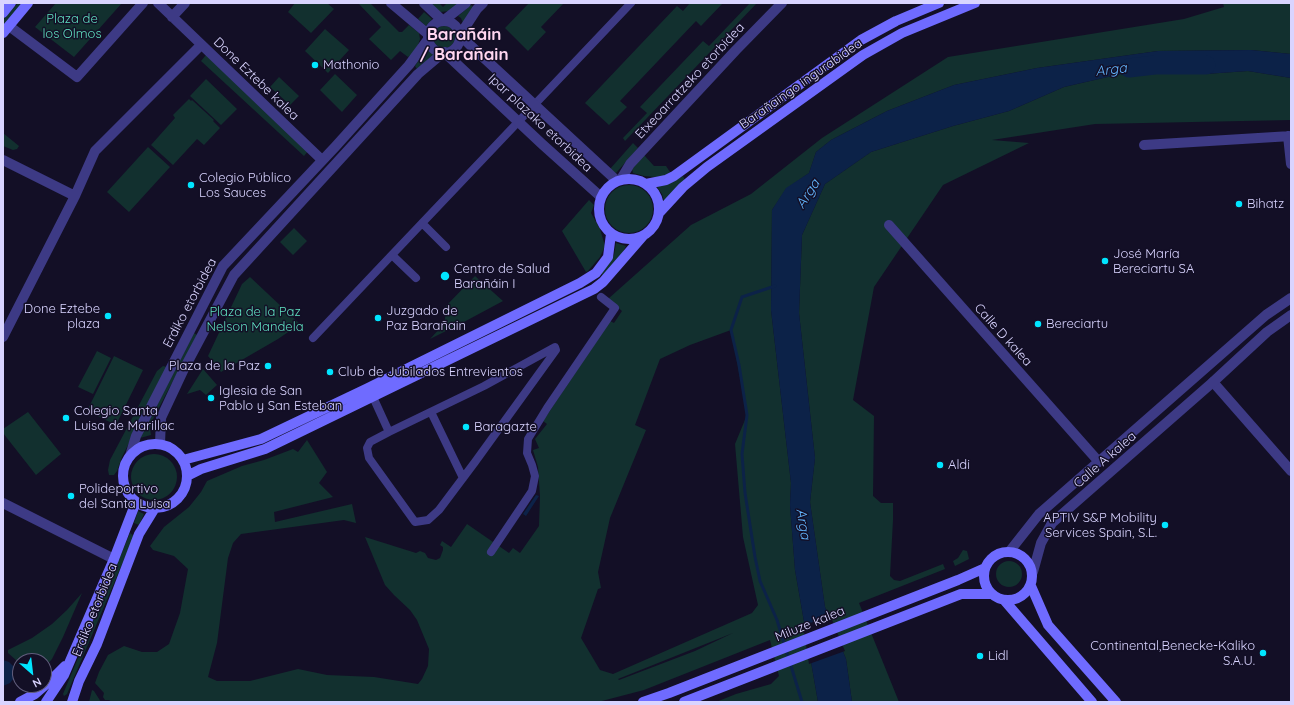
<!DOCTYPE html>
<meta charset="utf-8">
<style>
body{margin:0}
#map{position:relative;width:1294px;height:705px;overflow:hidden;background:#130f26;font-family:Quicksand,sans-serif}
canvas{display:block}
.frame{position:absolute;inset:0;border:4px solid #d9d4ff;pointer-events:none}
.north{position:absolute;left:12px;top:653px;width:40px;height:40px;box-sizing:border-box;background:#130f26;border:1px solid #625e7d;border-radius:50%;rotate:152deg;font-size:11px;font-weight:700;line-height:16px;text-align:center;color:#d9d4ff}
.north::after{content:'';display:block;margin:auto;width:14px;height:18px;background:#00e5ff;clip-path:polygon(50% 0,100% 100%,50% 72%,0 100%)}
</style>
<div id="map">
<canvas width="1294" height="705"></canvas>
<div class="frame"></div>
<div class="north">N</div>
</div>
<script>
const g = document.querySelector('canvas').getContext('2d');
g.lineJoin = 'round';
function fillPath(path, color) {
  g.fillStyle = color;
  g.fill(path, 'evenodd');
}
function poly(rows) {
  const path = new Path2D();
  for (const r of rows) {
    if (r.length === 3) {
      path.moveTo(r[0] + r[2], r[1]);
      path.arc(r[0], r[1], r[2], 0, 2 * Math.PI);
      continue;
    }
    path.moveTo(r[0], r[1]);
    for (let i = 2; i < r.length; i += 2) path.lineTo(r[i], r[i + 1]);
  }
  return path;
}
function stroke(path, color, width, dash) {
  g.strokeStyle = color;
  g.lineWidth = width;
  g.lineCap = dash ? 'butt' : 'round';
  g.setLineDash(dash || []);
  g.stroke(path);
}
function drawText(font, color, halo, rows, align = 'center') {
  g.font = font + ' Quicksand,sans-serif';
  g.lineWidth = 3;
  g.setLineDash([]);
  g.textBaseline = 'middle';
  g.strokeStyle = halo;
  g.fillStyle = color;
  for (const [text, x, y, turn = 0] of rows) {
    g.save();
    g.translate(x, y);
    g.rotate((+turn || 0) * Math.PI / 180);
    g.textAlign = isNaN(turn) ? turn : align;
    if (halo) g.strokeText(text, 0, 0);
    g.fillText(text, 0, 0);
    g.restore();
  }
}
const green = poly([
 [18,3,23,3,3,26,3,20],
 [56,3,122,3,74,57,35,27],
 [295,3,327,3,334,9,311,33,288,12],
 [358,3,370,3,399,32,402,32,409,25,419,33,420,39,418,45,412,54,408,57,400,51,391,60,369,39,381,27],
 [429,3,439,3,443,7,447,3,460,3,450,11,440,12],
 [529,3,564,3,541,27,546,32,528,51,505,28],
 [690,3,723,3,701,26,696,21,620,101,627,107,609,125,585,103,677,6,683,11],
 [750,3,757,3,625,141,623,138,647,113,640,107,703,41,709,46],
 [1223,3,1291,4,1291,54,1251,50,1158,51,1037,68,954,85,887,111,831,140,816,152,809,173,786,189,772,210,771,310,791,483,790,505,795,570,818,702,716,702,736,694,771,684,779,676,770,640,644,690,598,702,112,702,109,700,105,700,103,697,104,693,95,683,99,672,108,655,124,646,142,652,157,652,169,644,180,613,188,569,174,556,153,550,150,546,164,527,189,507,201,492,207,481,242,466,264,460,293,449,298,452,307,440,327,472,319,483,333,497,274,512,275,522,352,504,356,523,344,520,241,534,233,543,228,558,217,643,208,677,217,681,250,681,298,669,327,675,374,677,418,684,422,679,428,666,429,649,417,620,410,610,394,595,385,585,365,537,416,553,420,551,425,553,428,558,436,560,440,558,443,550,443,547,440,545,442,541,451,547,467,524,509,553,513,548,520,553,539,526,540,496,538,467,533,450,539,448,535,439,547,424,543,421,610,321,614,323,622,311,608,299,691,225,751,194,822,138,948,57,1184,19,1224,7],
 [731,330,747,415,735,444,743,537,758,605,752,613,613,674,600,670,581,638,598,589,601,588,598,572,610,518,646,430,635,425,660,359,690,345],
 [733,633,695,651,619,680,618,679],
 [471,5,474,8,463,23,461,18,458,16],
 [424,12,432,19,426,26,418,19],
 [444,37,11],
 [325,29,349,50,328,73,305,51],
 [426,48,434,55,417,69,415,66],
 [206,55,309,150,304,156,201,61],
 [1167,61,1205,74,1248,71,1291,78,1291,120,1095,124,992,140,1029,143,943,185,874,287,853,400,874,416,873,496,881,503,893,503,893,520,890,576,894,580,900,581,943,564,945,569,859,603,899,702,852,702,846,659,825,607,810,502,815,458,799,313,802,235,825,184,871,152,953,126,1009,111,1064,87,1125,73],
 [335,74,357,95,342,112,320,90],
 [279,77,299,96,290,105,270,87],
 [206,79,237,109,221,125,190,96],
 [189,99,191,101,192,100,214,120,213,121,220,128,204,145,197,139,173,165,151,145,175,118,173,115],
 [3,133,19,146,17,149,13,150,3,146],
 [633,143,638,148,616,173,610,169],
 [148,147,170,167,129,212,107,192],
 [644,155,654,166,666,166,670,172,664,176,655,177,644,176,633,173,632,169],
 [683,176,685,180,664,201,662,194,657,187,670,183],
 [629,209,24],
 [589,200,594,205,591,213,600,229,605,246,600,257,588,271,586,272,562,231],
 [294,228,307,241,293,255,280,242],
 [616,243,626,246,623,252,603,276,601,273,614,255],
 [475,276,503,301,462,323,430,339,443,325,445,319,446,306],
 [250,277,300,324,278,339,221,372,208,356,242,284],
 [194,333,197,335,152,421,150,429,151,435,140,438],
 [97,351,111,358,93,394,78,387],
 [114,356,143,370,116,425,87,411],
 [163,366,167,367,122,457,117,471,114,475,109,475,108,470,110,460,157,371],
 [203,369,217,385,206,395,200,390,187,394],
 [28,412,61,454,36,475,3,433,3,429],
 [154,477,23],
 [138,511,144,514,139,525,134,523],
 [130,533,134,536,67,694,64,696,63,694],
 [963,550,967,551,969,559,955,566,953,561,958,558],
 [1009,574,13],
 [82,593,63,637,52,659,44,668,44,661,20,661,20,668,17,661,8,653,8,650,32,638,52,624,67,610],
 [92,690,94,691,101,702,89,702]
]);
const water = poly([
 [1251,50,1291,54,1291,78,1248,71,1205,74,1167,61,1125,73,1064,87,1009,111,953,126,871,152,825,184,802,235,799,313,815,458,810,502,825,607,846,659,852,702,818,702,795,570,790,505,791,483,771,310,772,210,786,188,809,173,816,152,831,140,887,111,954,85,1037,68,1158,51],
 [536,495,539,496,526,516,523,514],
 [3,660,9,662,13,666,15,672,14,678,10,683,3,686]
]);
const pier = poly([
 [830,615,845,651,809,664,803,626]
]);
const stream = poly([
 [775,286,742,297,731,330,739,365,747,415,742,454,745,493,755,557,760,581,777,620,802,702]
]);
const river = poly([
 [1129,68,1155,65,1206,65]
]);
const pedestrian = poly([
 [422,223,446,247],
 [392,255,416,278],
 [313,338,631,3],
 [373,397,389,432,370,442,367,448,369,458,415,522,428,520,439,510,475,462,556,350,555,347,484,386,389,432],
 [431,412,463,478],
 [491,552,532,491,535,476,532,465,527,453,528,439,547,408,615,308,601,297]
]);
const minor = poly([
 [158,3,322,160],
 [172,17,185,3],
 [443,21,466,3],
 [9,26,77,77,143,3],
 [460,35,477,9,483,3],
 [1288,136,1291,164],
 [1144,145,1291,136],
 [3,160,75,196],
 [621,179,630,164,736,50,782,3],
 [889,225,1099,462],
 [3,337,75,196,95,151,201,45],
 [1213,382,1291,471],
 [160,444,161,418,184,369,234,275,418,74,444,52],
 [130,456,136,436,223,266,335,147,409,65,429,38],
 [3,503,114,559]
]);
const tertiary = poly([
 [391,3,429,35],
 [424,3,443,21],
 [444,37,16],
 [460,35,471,46,617,181],
 [444,52,542,144,601,197],
 [1009,552,1039,514,1266,315,1291,298],
 [1033,572,1041,543,1052,523,1213,382,1267,332,1291,315]
]);
const secondary = poly([
 [3,13,11,3],
 [3,33,28,3],
 [629,209,30],
 [646,184,666,180,674,176,861,40,896,21,939,3],
 [659,213,683,187,707,167,863,55,902,33,975,3],
 [155,476,32],
 [183,460,261,439,368,388,580,283,596,273,608,257,611,234],
 [187,476,201,469,265,449,594,289,603,282,643,236],
 [1008,576,24],
 [1031,586,1048,625,1116,702],
 [1004,600,1092,702],
 [20,702,35,694,50,681,65,666],
 [46,702,64,675,114,559,136,502],
 [72,702,79,681,97,644,139,534,155,508],
 [643,702,669,693,958,580,985,568],
 [684,702,961,594,991,594]
]);
const markers = [
 [315,65,4,"#00e5ff"],
 [191,185,4,"#00e5ff"],
 [1239,204,4,"#00e5ff"],
 [1105,261,4,"#00e5ff"],
 [445,276,5,"#00e5ff"],
 [108,316,4,"#00e5ff"],
 [378,318,4,"#00e5ff"],
 [1038,324,4,"#00e5ff"],
 [268,366,4,"#00e5ff"],
 [330,372,4,"#00e5ff"],
 [211,398,4,"#00e5ff"],
 [66,418,4,"#00e5ff"],
 [466,427,4,"#00e5ff"],
 [940,465,4,"#00e5ff"],
 [71,496,4,"#00e5ff"],
 [1165,525,4,"#00e5ff"],
 [1263,653,4,"#00e5ff"],
 [980,656,4,"#00e5ff"]
];
const parkNames = [
 ["Plaza de",72,19],
 ["los Olmos",72,34],
 ["Plaza de la Paz",255,312],
 ["Nelson Mandela",255,327]
];
const poiNames = [
 ["Mathonio",323,65],
 ["Colegio Público",199,178],
 ["Los Sauces",199,193],
 ["Bihatz",1247,204],
 ["José María",1113,254],
 ["Bereciartu SA",1113,269],
 ["Centro de Salud",454,269],
 ["Barañáin I",454,284],
 ["Done Eztebe",100,309,"right"],
 ["plaza",100,324,"right"],
 ["Juzgado de",386,311],
 ["Paz Barañain",386,326],
 ["Bereciartu",1046,324],
 ["Plaza de la Paz",260,366,"right"],
 ["Club de Jubilados Entrevientos",338,372],
 ["Iglesia de San",219,391],
 ["Pablo y San Esteban",219,406],
 ["Colegio Santa",74,411],
 ["Luisa de Marillac",74,426],
 ["Baragazte",474,427],
 ["Aldi",948,465],
 ["Polideportivo",79,489],
 ["del Santa Luisa",79,504],
 ["APTIV S&P Mobility",1157,518,"right"],
 ["Services Spain, S.L.",1157,533,"right"],
 ["Continental,Benecke-Kaliko",1255,646,"right"],
 ["S.A.U.",1255,661,"right"],
 ["Lidl",988,656]
];
const streetNames = [
 ["Done Eztebe kalea",256,79,44],
 ["Etxeoarratzeko etorbidea",690,81,-47],
 ["Barañaingo ingurabidea",801,84,-35],
 ["Ipar plazako etorbidea",540,123,43],
 ["Erdiko etorbidea",190,303,-62],
 ["Calle D kalea",1003,335,48],
 ["Calle A kalea",1105,460,-41],
 ["Erdiko etorbidea",95,610,-68],
 ["Miluze kalea",810,624,-22]
];
const waterNames = [
 ["Arga",1111,70,-7],
 ["Arga",808,194,-57],
 ["Arga",803,524,80]
];
const districtNames = [
 ["Barañáin",464,35],
 ["/ Barañain",464,55]
];
fillPath(green, '#12302f');
fillPath(water, '#0c2248');
fillPath(pier, '#130f26');
stroke(stream, '#0c2248', 3);
stroke(river, '#0c2248', 19);
stroke(pedestrian, '#3d3a85', 8);
stroke(minor, '#3d3a85', 10);
stroke(tertiary, '#3d3a85', 10);
stroke(secondary, '#6f6bff', 10);
for (const [x, y, r, color] of markers) {
  const dot = new Path2D();
  dot.arc(x, y, r, 0, 2 * Math.PI);
  g.fillStyle = color;
  g.fill(dot);
  stroke(dot, '#130f26', 1.5);
}
drawText('13px', '#5fe0c0', '#130f26', parkNames);
drawText('13px', '#d9d4ff', '#130f26', poiNames, 'left');
drawText('13px', '#d9d4ff', '#130f26', streetNames);
drawText('italic 14px', '#62b6ff', '#130f26', waterNames);
drawText('bold 17px', '#ffd6f0', '#130f26', districtNames);
</script>
